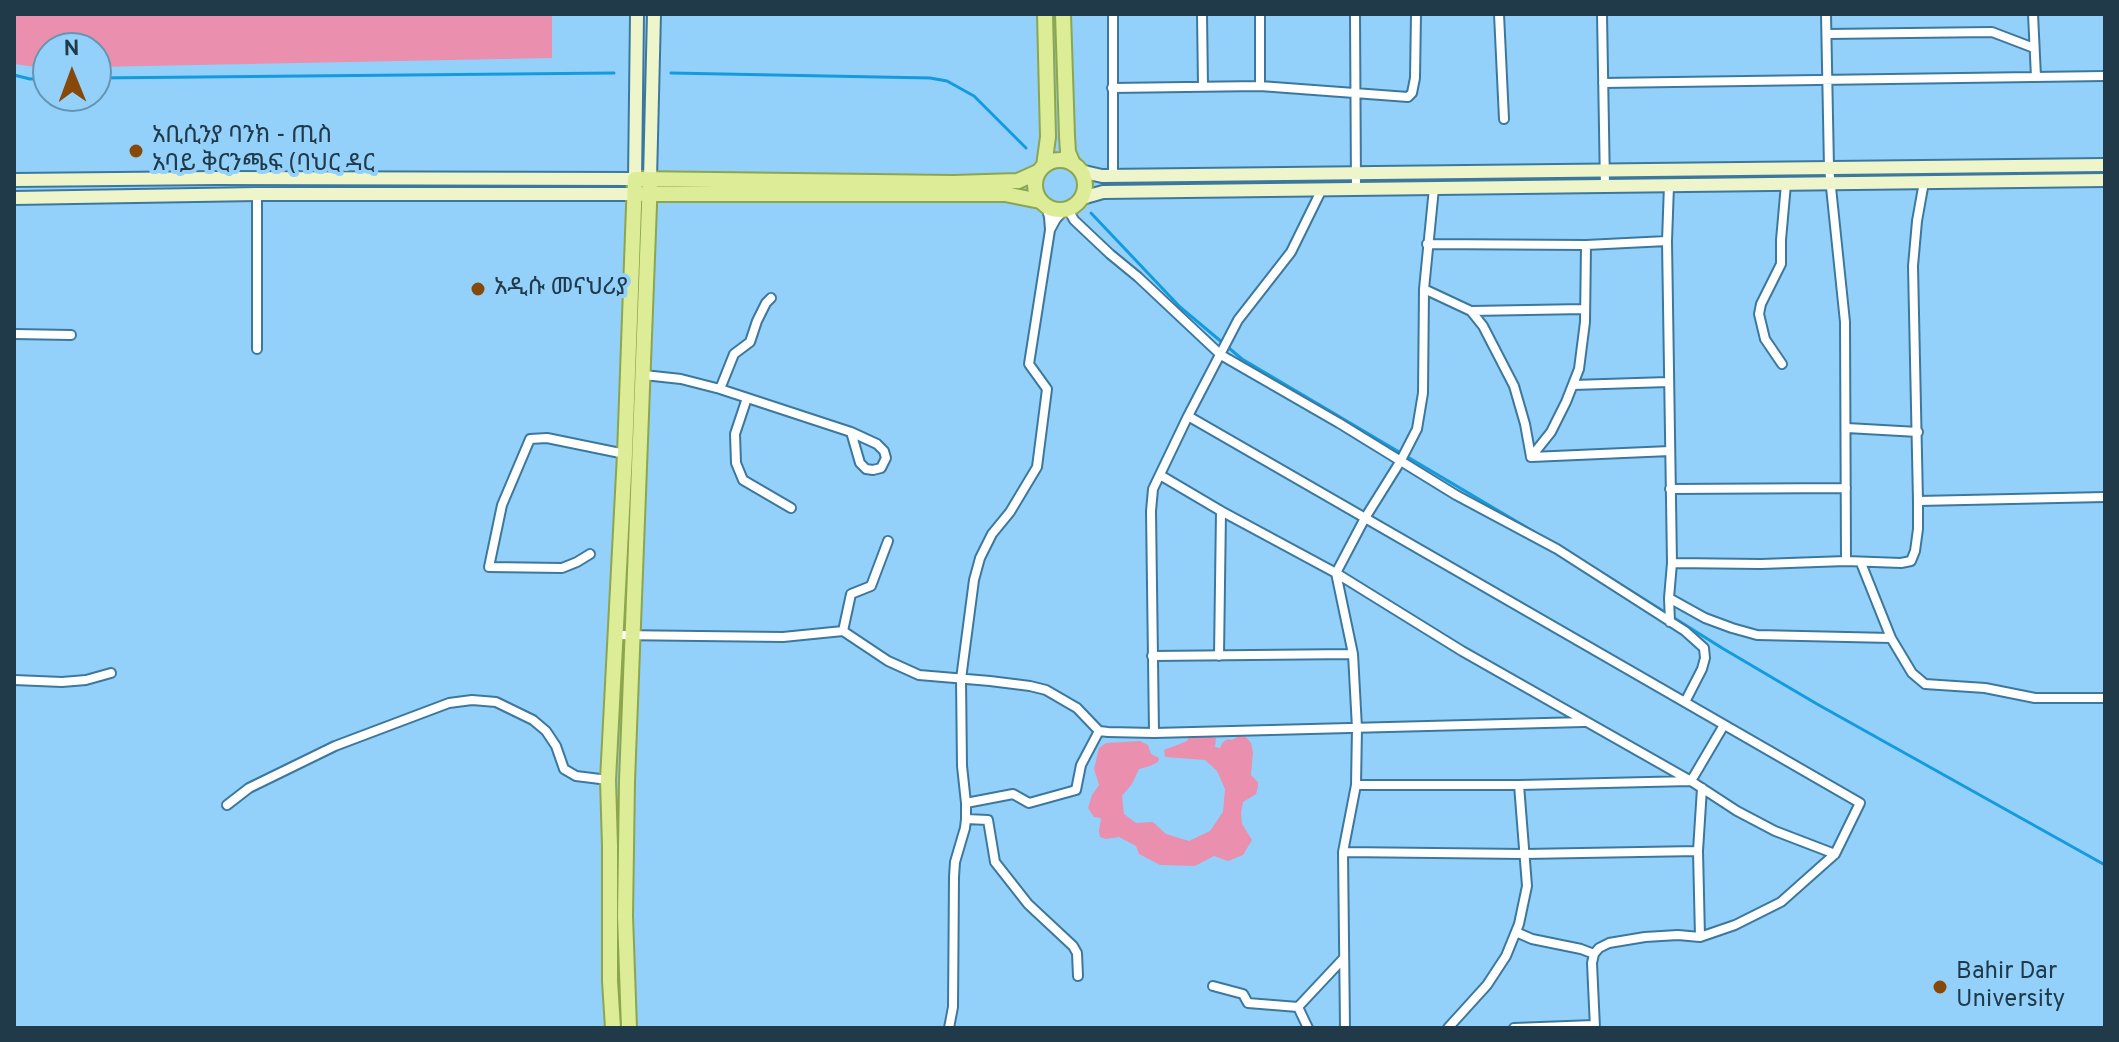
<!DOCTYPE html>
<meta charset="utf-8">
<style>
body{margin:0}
#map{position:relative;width:2119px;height:1042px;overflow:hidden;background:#93d1fa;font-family:Overpass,sans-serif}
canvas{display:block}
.frame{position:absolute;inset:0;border:16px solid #203a4a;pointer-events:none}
.north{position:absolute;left:32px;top:32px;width:80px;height:80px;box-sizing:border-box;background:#93d1fa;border:2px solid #6595b4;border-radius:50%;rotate:359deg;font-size:22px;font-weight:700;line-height:32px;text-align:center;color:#203a4a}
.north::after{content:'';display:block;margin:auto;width:28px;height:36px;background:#87490a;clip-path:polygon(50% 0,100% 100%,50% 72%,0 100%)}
</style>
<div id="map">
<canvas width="2119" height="1042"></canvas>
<div class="frame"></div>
<div class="north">N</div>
</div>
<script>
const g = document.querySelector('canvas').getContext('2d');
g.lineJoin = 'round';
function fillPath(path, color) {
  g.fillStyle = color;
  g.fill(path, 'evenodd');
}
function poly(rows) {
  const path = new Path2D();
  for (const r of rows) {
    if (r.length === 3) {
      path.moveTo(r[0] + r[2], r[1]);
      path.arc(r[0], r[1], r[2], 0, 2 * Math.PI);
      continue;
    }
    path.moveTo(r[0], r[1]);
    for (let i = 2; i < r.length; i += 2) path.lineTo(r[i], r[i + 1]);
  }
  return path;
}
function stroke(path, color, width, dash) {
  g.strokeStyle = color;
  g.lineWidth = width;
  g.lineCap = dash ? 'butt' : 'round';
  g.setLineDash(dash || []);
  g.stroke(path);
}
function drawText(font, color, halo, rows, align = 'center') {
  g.font = font + ' Overpass,"Noto Sans Ethiopic",sans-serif';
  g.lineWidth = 8;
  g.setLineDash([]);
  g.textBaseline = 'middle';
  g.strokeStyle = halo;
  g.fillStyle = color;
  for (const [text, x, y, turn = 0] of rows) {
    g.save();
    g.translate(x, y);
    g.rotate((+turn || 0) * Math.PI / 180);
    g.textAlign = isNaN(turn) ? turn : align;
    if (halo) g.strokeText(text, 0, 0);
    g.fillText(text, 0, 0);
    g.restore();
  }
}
const green = poly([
 [14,14,552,14,552,58,96,67,96,48,48,48,48,68,44,68,14,64],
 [1193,736,1207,736,1216,738,1215,747,1220,748,1223,742,1228,739,1232,740,1239,736,1246,737,1251,743,1253,752,1251,775,1258,782,1258,787,1256,794,1243,802,1241,813,1242,824,1252,840,1243,855,1228,861,1214,856,1195,866,1160,865,1139,854,1136,846,1119,837,1106,839,1100,837,1099,831,1101,818,1094,817,1088,808,1092,795,1099,785,1094,769,1099,748,1106,743,1140,741,1148,745,1151,754,1159,758,1158,762,1150,766,1139,769,1132,784,1122,796,1124,814,1136,823,1153,822,1166,834,1189,841,1210,831,1223,812,1225,789,1217,771,1205,760,1165,757,1164,750,1187,741,1189,737]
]);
const stream = poly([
 [671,73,930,78,947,81,974,96,1026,148],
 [14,75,30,79,48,78],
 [96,78,614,73],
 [1091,213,1180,307,1242,359,1536,533],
 [1604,574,1722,648,1817,704,2105,865]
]);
const street = poly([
 [1113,14,1113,176],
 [1202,14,1203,86],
 [1260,14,1260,86],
 [1355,14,1356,189],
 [1499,14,1504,119],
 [1602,14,1605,186],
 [1826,14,1829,168,1845,322,1846,561],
 [2033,14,2036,77],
 [1827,34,1992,32,2034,48],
 [1603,83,2105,76],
 [1112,88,1260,86,1408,97,1412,93,1415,78,1416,14],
 [1669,185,1667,241,1672,563,1669,598,1705,618,1732,628,1757,635,1891,638],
 [257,194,257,349],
 [1046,206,1049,217,1050,230,1056,219,1064,210],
 [1068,209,1074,220,1110,254,1138,277,1221,355,1339,423,1456,495,1557,549,1685,631,1704,648,1705,658,1702,669,1685,702],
 [1427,244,1586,245,1667,241],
 [1424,289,1471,311,1483,326,1514,386,1525,424,1531,457,1670,451],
 [1471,311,1585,309],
 [14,334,71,335],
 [1782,364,1765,339,1759,314,1761,304,1781,264,1781,240,1786,184],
 [644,375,681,379,720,389,851,432],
 [1573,385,1668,382],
 [720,389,734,354,750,342,757,321,766,303,771,298],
 [747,398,735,434,736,463,743,480,791,508],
 [1188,416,1860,803,1835,854,1781,902,1735,925,1700,937,1678,935,1645,937,1609,943,1599,948,1594,954,1592,963,1595,1028],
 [1847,428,1918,432],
 [851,432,877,444,884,451,886,458,881,468,873,470,866,469,860,463,851,432],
 [1531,457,1551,432,1566,402,1579,369,1585,322,1586,245],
 [1160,475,1221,511,1336,573,1462,651,1691,781,1737,811,1775,831,1835,854],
 [1670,489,1846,488],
 [1918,501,2105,497],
 [590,554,577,562,562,568,489,567,502,505,530,439,547,438,625,454],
 [1672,563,1761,564,1846,561,1901,563,1911,561,1915,551,1918,529,1918,501,1913,266,1917,221,1924,182],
 [1861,563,1891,638,1912,673,1925,684,1985,688,2035,698,2105,698],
 [1669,598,1670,622],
 [843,631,851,594,871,586,888,541],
 [616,635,783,637,843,631,888,661,919,675,990,681,1030,686,1046,690,1077,708,1099,731,1108,732,1154,733,1584,722],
 [1152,656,1353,654],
 [1219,656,1221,511],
 [14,680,62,682,86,680,111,673],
 [1154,733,1151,511,1153,489,1188,416,1238,320,1291,252,1322,189],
 [1356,785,1519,785,1691,781,1724,725],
 [966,803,1013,794,1029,803,1076,790,1081,765,1099,731],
 [227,805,249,788,335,746,449,703,472,700,496,702,533,720,546,731,556,746,564,769,576,776,608,780],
 [966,819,988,820,995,862,1028,904,1073,946,1077,953,1078,976],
 [1343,852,1524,854,1698,851],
 [1516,932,1532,939,1581,949,1594,954],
 [1700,937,1698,851,1702,788],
 [1213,986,1243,994,1248,1003,1298,1007,1343,959],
 [1298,1007,1308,1028],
 [949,1028,953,1007,954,877,955,862,965,828,966,819,966,803,962,766,961,679,974,580,980,558,992,534,1010,512,1037,467,1047,389,1029,364,1050,230],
 [1345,1028,1343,852,1356,785,1357,728,1353,654,1336,573,1365,518,1400,462,1417,429,1423,393,1424,289,1434,188],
 [1448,1028,1487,985,1506,956,1519,924,1527,886,1519,785],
 [1514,1028,1594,1025]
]);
const secondary = poly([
 [1080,171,1102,176,2105,165],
 [650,179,654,14],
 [14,180,217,178,635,179,637,14],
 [14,198,257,194,635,194],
 [1082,198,1103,192,2105,180]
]);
const primary = poly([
 [1063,14,1067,136,1068,152,1073,164],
 [1060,185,25],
 [1044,166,1048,137,1045,14],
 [643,194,1005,194,1040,201],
 [613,1028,610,981,610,846,608,780,625,454,635,179,953,183,1018,181,1038,172],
 [629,1028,625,916,627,781,650,179]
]);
const markers = [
 [136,151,8,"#87490a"],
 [478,289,8,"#87490a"],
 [1940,987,8,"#87490a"]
];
const poiNames = [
 ["አቢሲንያ ባንክ - ጢስ",152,137],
 ["አባይ ቅርንጫፍ (ባህር ዳር",152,165],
 ["አዲሱ መናህሪያ",494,289],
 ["Bahir Dar",1956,973],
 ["University",1956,1001]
];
fillPath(green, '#ea8fae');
stroke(stream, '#149bdd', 3);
stroke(street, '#3c789e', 12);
stroke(secondary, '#3c789e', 16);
stroke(primary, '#8ca54f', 18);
stroke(street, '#fff', 8);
stroke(secondary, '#eef5cb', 12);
stroke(primary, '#ddec97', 14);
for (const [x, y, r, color] of markers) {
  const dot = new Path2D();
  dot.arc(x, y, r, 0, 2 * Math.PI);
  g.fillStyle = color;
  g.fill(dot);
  stroke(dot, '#93d1fa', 3);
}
drawText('24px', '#203a4a', '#93d1fa', poiNames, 'left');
</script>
